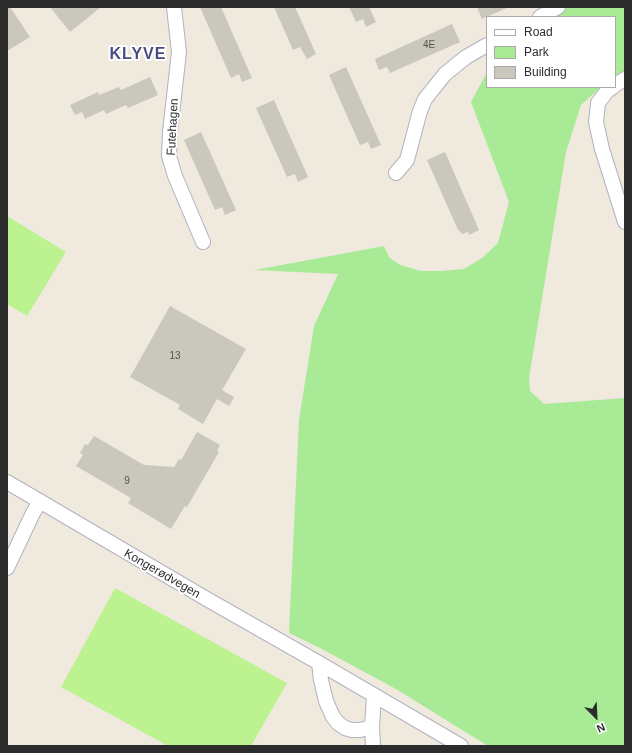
<!DOCTYPE html>
<meta charset="utf-8">
<style>
body{margin:0}
#map{position:relative;width:632px;height:753px;overflow:hidden;background:#efe9de;font-family:Helvetica,sans-serif}
canvas{display:block}
.frame{position:absolute;inset:0;border:8px solid #2c2c2c;pointer-events:none}
.legend{position:absolute;left:486px;top:16px;width:130px;height:72px;box-sizing:border-box;background:#fff;border:1px solid #ababab;margin:0;padding:5px 7px;list-style:none;font-size:12px;color:#2c2c2c}
.legend li{display:flex;align-items:center;gap:8px;height:20px}
.legend b{width:20px;border:1px solid #ababab}
.north{position:absolute;left:576px;top:697px;width:40px;height:40px;-webkit-text-stroke:3px #fff;paint-order:stroke;rotate:156deg;font-size:11px;font-weight:700;line-height:16px;text-align:center;color:#2c2c2c}
.north::after{content:'';display:block;margin:auto;width:14px;height:18px;background:#2c2c2c;clip-path:polygon(50% 0,100% 100%,50% 72%,0 100%)}
</style>
<div id="map">
<canvas width="632" height="753"></canvas>
<div class="frame"></div>
<ul class="legend">
<li><b style="height:5px;background:#fff"></b>Road</li>
<li><b style="height:11px;background:#a9ea96"></b>Park</li>
<li><b style="height:11px;background:#cac7bc"></b>Building</li>
</ul>
<div class="north">N</div>
</div>
<script>
const g = document.querySelector('canvas').getContext('2d');
g.lineJoin = 'round';
function fillPath(path, color) {
  g.fillStyle = color;
  g.fill(path, 'evenodd');
}
function poly(rows) {
  const path = new Path2D();
  for (const r of rows) {
    path.moveTo(r[0], r[1]);
    for (let i = 2; i < r.length; i += 2) path.lineTo(r[i], r[i + 1]);
  }
  return path;
}
function stroke(path, color, width, dash) {
  g.strokeStyle = color;
  g.lineWidth = width;
  g.lineCap = dash ? 'butt' : 'round';
  g.setLineDash(dash || []);
  g.stroke(path);
}
function drawText(font, color, halo, rows, align = 'center') {
  g.font = font + ' Helvetica,sans-serif';
  g.lineWidth = 4;
  g.setLineDash([]);
  g.textBaseline = 'middle';
  g.strokeStyle = halo;
  g.fillStyle = color;
  for (const [text, x, y, turn = 0] of rows) {
    g.save();
    g.translate(x, y);
    g.rotate((+turn || 0) * Math.PI / 180);
    g.textAlign = isNaN(turn) ? turn : align;
    if (halo) g.strokeText(text, 0, 0);
    g.fillText(text, 0, 0);
    g.restore();
  }
}
const green = poly([
 [563,7,625,7,625,74,615,79,615,17,548,17],
 [487,72,487,87,601,87,581,105,566,152,529,378,530,391,544,404,625,398,625,746,488,746,396,689,320,648,289,633,299,420,314,326,338,274,255,270,384,246,389,257,400,265,421,271,441,271,464,269,482,258,498,243,509,202,471,102]
]);
const pitch = poly([
 [7,216,66,252,27,316,7,304],
 [115,588,287,683,251,746,168,746,61,687]
]);
const building = poly([
 [7,7,10,7,30,37,7,51],
 [50,7,101,7,70,32],
 [200,7,221,7,252,78,242,82,239,74,231,78],
 [274,7,295,7,316,54,307,59,300,47,293,50],
 [349,7,369,7,376,22,366,27,363,19,356,22],
 [477,7,509,7,482,19],
 [452,24,460,42,390,73,387,67,379,70,375,59],
 [346,67,381,145,371,149,368,142,360,145,329,75],
 [150,77,158,95,128,108,126,105,106,114,104,110,85,119,82,112,75,115,70,105,98,92,99,95,119,87,121,90],
 [274,100,308,177,298,182,295,174,287,177,256,108],
 [201,132,236,210,225,215,222,207,215,210,184,140],
 [445,152,479,230,469,235,468,232,462,234,459,230,458,230,427,160],
 [170,306,246,349,222,390,234,397,229,406,217,399,203,424,178,409,180,405,130,377],
 [197,432,220,445,217,451,219,452,187,507,185,506,171,529,128,503,131,498,76,466,83,455,80,453,85,444,88,445,94,436,144,465,174,467,179,459,181,460]
]);
const minor = poly([
 [174,7,179,52,170,132,169,156,175,176,203,242],
 [540,17,558,7],
 [615,85,625,79],
 [613,87,607,91,598,103,596,122,602,149,625,222],
 [396,173,407,160,420,111,425,99,445,74,466,57,487,45],
 [7,482,205,598,319,663,461,746],
 [7,568,33,513,40,501],
 [319,663,321,680,326,701,333,717,338,723,345,728,352,730,360,730,372,727],
 [373,746,372,727,374,695]
]);
const numberNames = [
 ["4E",429,45],
 ["13",175,356],
 ["9",127,481]
];
const streetNames = [
 ["Futehagen",173,127,-87],
 ["Kongerødvegen",162,574,30]
];
const districtNames = [
 ["KLYVE",138,55]
];
fillPath(green, '#a9ea96');
fillPath(pitch, '#bdf291');
fillPath(building, '#cac7bc');
stroke(minor, '#b2b2c1', 16);
stroke(minor, '#fff', 14);
drawText('10px', '#545350', null, numberNames);
drawText('12px', '#2c2c2c', '#fff', streetNames);
g.letterSpacing = '1px';
drawText('bold 16px', '#484c82', '#fff', districtNames);
g.letterSpacing = '0px';
</script>
